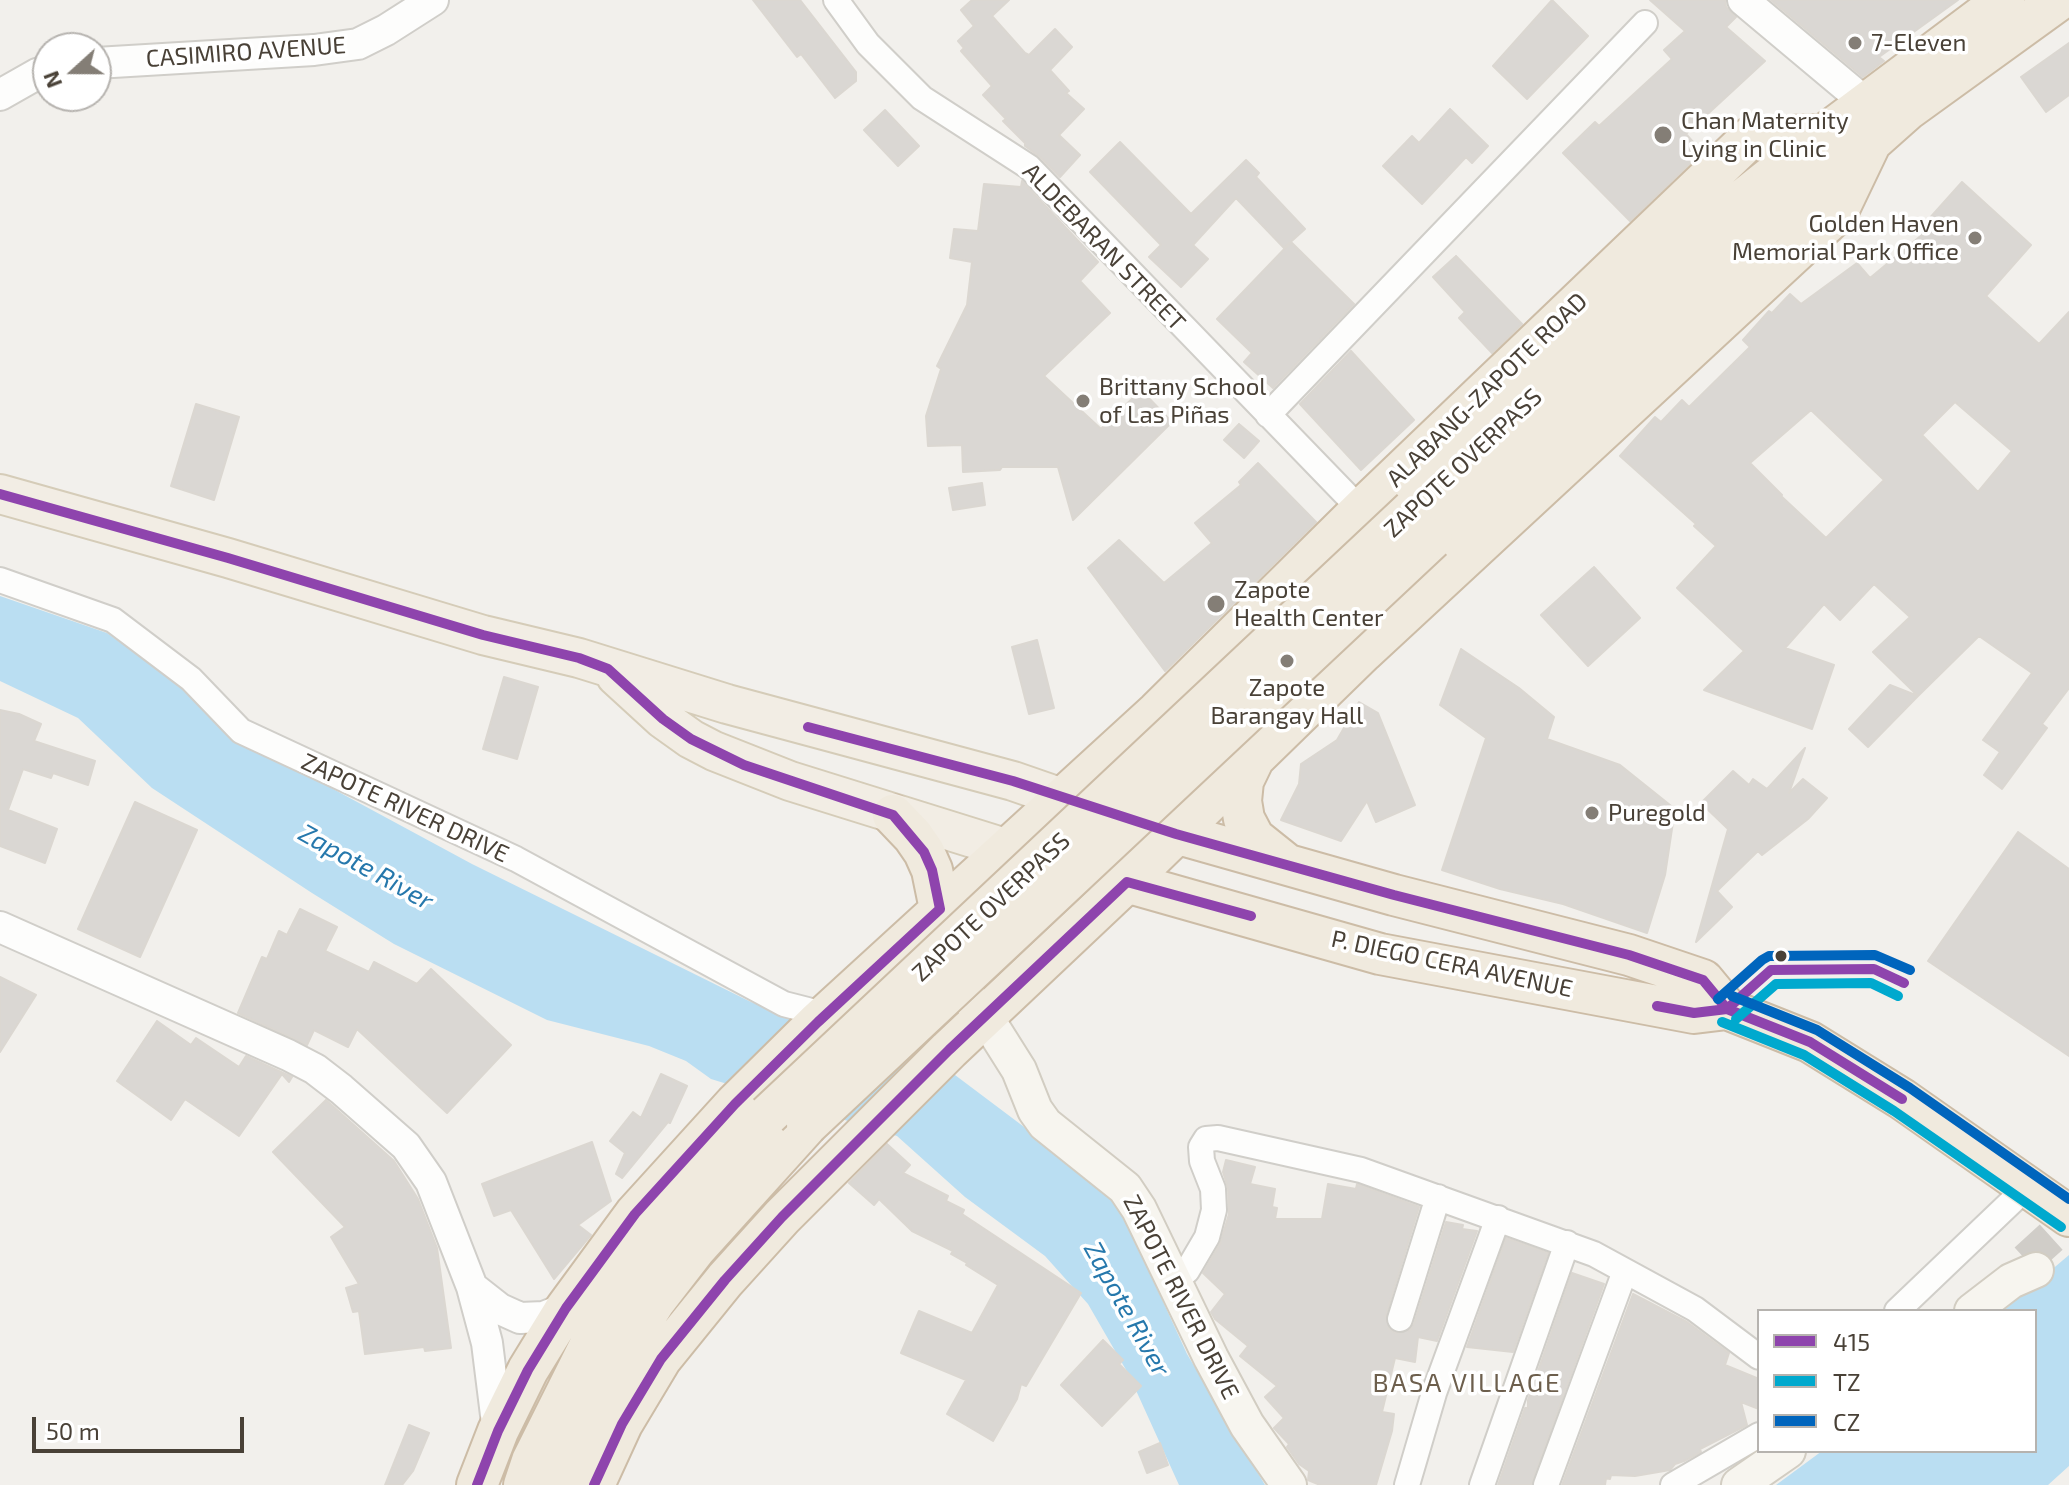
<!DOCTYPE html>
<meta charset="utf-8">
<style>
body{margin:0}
#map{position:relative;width:2069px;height:1485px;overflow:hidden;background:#f2f0ec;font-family:"Exo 2",sans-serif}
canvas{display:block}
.legend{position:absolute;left:1757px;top:1309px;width:280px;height:144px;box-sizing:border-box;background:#fff;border:2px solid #b6b3af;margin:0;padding:10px 14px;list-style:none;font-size:24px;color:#494137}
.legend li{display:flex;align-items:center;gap:16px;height:40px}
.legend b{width:40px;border:2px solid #b6b3af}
.north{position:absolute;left:32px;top:32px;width:80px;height:80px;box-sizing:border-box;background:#fff;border:2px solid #b6b3af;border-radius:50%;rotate:249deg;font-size:22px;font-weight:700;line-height:32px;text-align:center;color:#494137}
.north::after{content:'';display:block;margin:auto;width:28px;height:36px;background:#847e76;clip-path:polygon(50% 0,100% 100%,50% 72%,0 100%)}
.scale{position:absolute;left:32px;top:1417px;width:212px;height:36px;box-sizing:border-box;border:4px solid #494137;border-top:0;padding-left:10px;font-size:24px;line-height:28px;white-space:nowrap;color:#494137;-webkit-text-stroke:6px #fff;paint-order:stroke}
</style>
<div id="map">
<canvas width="2069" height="1485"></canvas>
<ul class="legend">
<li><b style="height:10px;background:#8e44ad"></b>415</li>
<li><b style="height:10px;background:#00a9ce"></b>TZ</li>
<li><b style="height:10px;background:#0065bd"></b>CZ</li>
</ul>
<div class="north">N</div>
<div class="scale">50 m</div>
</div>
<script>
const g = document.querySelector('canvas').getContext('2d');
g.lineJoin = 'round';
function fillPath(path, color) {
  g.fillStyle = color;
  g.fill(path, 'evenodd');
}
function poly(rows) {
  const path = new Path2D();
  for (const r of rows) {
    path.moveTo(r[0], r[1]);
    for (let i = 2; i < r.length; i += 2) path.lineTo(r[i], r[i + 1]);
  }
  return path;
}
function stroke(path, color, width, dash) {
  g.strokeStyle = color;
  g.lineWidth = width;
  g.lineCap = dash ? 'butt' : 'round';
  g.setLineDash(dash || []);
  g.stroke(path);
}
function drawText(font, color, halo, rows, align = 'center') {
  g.font = font + ' "Exo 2",sans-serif';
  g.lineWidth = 7;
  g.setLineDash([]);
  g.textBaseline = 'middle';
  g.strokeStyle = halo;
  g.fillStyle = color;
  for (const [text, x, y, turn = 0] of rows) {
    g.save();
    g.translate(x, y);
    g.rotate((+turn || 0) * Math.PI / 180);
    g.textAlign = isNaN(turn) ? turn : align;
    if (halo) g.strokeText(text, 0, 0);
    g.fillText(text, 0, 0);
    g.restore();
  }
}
const water = poly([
 [0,596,107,633,184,688,240,735,335,790,472,864,751,1002,955,1075,1092,1178,1118,1203,1187,1354,1265,1485,1179,1485,1129,1375,1088,1304,1045,1256,965,1197,897,1136,711,1079,686,1061,649,1046,547,1020,394,944,312,893,152,788,78,718,0,681],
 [2069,1255,2069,1466,2048,1485,1776,1485,1822,1451,2035,1451,2035,1311,2003,1311]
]);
const building = poly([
 [753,0,800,0,856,72,856,81,835,98,801,54,797,57,753,0],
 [972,0,1009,0,992,16,1025,53,1029,55,1055,29,1072,47,1050,70,1069,91,1066,93,1084,109,1059,135,1080,155,1060,177,1040,157,1025,146,1025,143,1003,121,1006,119,983,95,992,86,961,51,964,48,958,41,974,26,961,10,972,0],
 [1552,0,1588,36,1527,99,1493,66,1552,0],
 [1650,0,1725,0,1726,7,1736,17,1726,27,1765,61,1686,134,1702,152,1630,221,1563,153,1595,122,1599,126,1672,59,1664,50,1685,31,1650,0],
 [1771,0,1958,0,1879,57,1884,61,1863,77,1771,0],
 [2069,43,2069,95,2046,112,2021,77,2069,43],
 [1450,109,1488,146,1472,163,1466,157,1422,204,1383,166,1412,136,1419,143,1450,109],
 [885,110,919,146,898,166,864,130,885,110],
 [1120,142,1191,214,1246,160,1259,173,1256,177,1305,229,1284,248,1236,198,1193,245,1208,259,1181,287,1149,257,1161,245,1090,172,1120,142],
 [1022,181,1098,262,1080,281,1110,313,1044,376,1101,429,1141,390,1172,422,1073,520,1058,467,1002,467,1000,470,963,472,962,445,928,446,926,416,941,369,937,366,967,305,972,262,950,258,954,229,978,231,984,184,1021,187,1022,181],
 [1962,182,2031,245,1986,296,2039,344,2069,312,2069,688,2042,724,2047,728,2002,789,1984,775,2000,752,1983,740,2032,673,1979,636,1918,696,1873,652,1910,617,1874,584,1840,620,1824,604,1785,648,1834,665,1812,729,1704,690,1744,651,1677,588,1716,546,1694,526,1696,524,1620,456,1655,417,1661,422,1682,400,1689,407,1750,347,1743,340,1769,311,1772,313,1790,294,1801,304,1857,263,1870,278,1923,234,1919,230,1962,182],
 [1955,402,2012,451,1978,492,1922,435,1955,402],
 [1811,410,1884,480,1826,538,1781,496,1782,495,1750,463,1811,410],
 [1291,242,1354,304,1273,388,1244,362,1252,353,1217,319,1291,242],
 [1456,256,1522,324,1492,353,1459,318,1465,312,1433,277,1456,256],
 [1351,351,1414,420,1361,470,1300,404,1351,351],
 [196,404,239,417,214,500,171,486,196,404],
 [1239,424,1259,441,1244,458,1224,440,1239,424],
 [1258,463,1316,522,1165,671,1088,568,1119,540,1164,583,1212,543,1195,523,1241,485,1239,482,1258,463],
 [982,483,985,505,953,510,949,488,982,483],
 [1594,567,1640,618,1588,666,1541,615,1594,567],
 [1037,640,1054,708,1029,714,1012,647,1037,640],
 [1461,649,1519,688,1554,717,1547,739,1620,765,1675,809,1665,875,1647,933,1563,904,1500,889,1442,870,1486,738,1440,705,1461,649],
 [504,677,538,687,517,759,483,749,504,677],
 [1890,685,1918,696,1868,747,1849,729,1890,685],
 [1359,702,1378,713,1415,805,1376,822,1367,801,1341,841,1281,820,1299,784,1301,764,1337,740,1359,702],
 [0,710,19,714,41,724,34,741,95,761,88,785,53,773,51,778,23,769,8,810,57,829,45,863,0,846,0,710],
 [1805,748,1789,793,1803,779,1827,798,1808,819,1762,855,1758,851,1717,891,1732,907,1696,942,1728,829,1701,803,1733,771,1749,785,1753,779,1767,789,1805,748],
 [135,802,197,830,140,957,78,929,135,802],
 [2018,832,2069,869,2069,1056,1928,961,2018,832],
 [300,909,337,927,325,951,369,972,374,962,417,984,431,969,511,1045,447,1113,357,1029,348,1047,314,1030,307,1045,238,1013,262,957,267,959,279,931,287,935,300,909],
 [0,977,36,995,0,1052,0,977],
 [157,1021,191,1045,196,1038,239,1067,246,1056,292,1077,289,1082,282,1074,239,1136,185,1099,171,1120,117,1081,157,1021],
 [661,1074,687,1086,670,1123,668,1122,622,1178,616,1174,625,1153,610,1141,633,1112,641,1118,661,1074],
 [326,1100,394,1161,418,1199,437,1248,451,1348,425,1351,424,1347,365,1354,359,1311,353,1312,346,1288,359,1284,331,1237,345,1227,273,1152,326,1100],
 [592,1142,611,1201,578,1225,591,1235,554,1279,511,1210,494,1216,482,1184,592,1142],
 [887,1144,910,1165,903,1173,948,1196,946,1201,964,1210,962,1214,1081,1293,1026,1386,1021,1384,1017,1399,993,1441,947,1414,966,1380,901,1353,919,1311,972,1333,998,1285,966,1265,967,1263,951,1254,953,1251,912,1231,879,1199,874,1205,849,1183,887,1144],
 [1226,1160,1255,1167,1250,1184,1275,1189,1272,1207,1277,1208,1275,1219,1322,1219,1328,1184,1356,1189,1357,1184,1419,1207,1386,1315,1389,1329,1396,1333,1410,1330,1414,1324,1446,1222,1463,1225,1462,1229,1477,1231,1437,1341,1418,1337,1415,1362,1395,1358,1382,1412,1394,1414,1392,1431,1376,1485,1320,1485,1308,1480,1309,1471,1299,1464,1287,1447,1289,1444,1274,1428,1284,1418,1265,1397,1277,1386,1240,1356,1248,1346,1215,1319,1211,1312,1225,1294,1203,1273,1220,1244,1229,1214,1228,1188,1223,1172,1226,1160],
 [1506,1238,1548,1253,1513,1352,1467,1347,1506,1238],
 [1572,1273,1604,1284,1531,1485,1498,1485,1525,1408,1528,1408,1528,1400,1572,1273],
 [1633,1294,1687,1322,1729,1353,1725,1365,1759,1379,1759,1409,1741,1402,1747,1425,1700,1449,1701,1452,1684,1461,1675,1464,1670,1470,1635,1476,1611,1475,1610,1479,1606,1478,1605,1485,1562,1485,1633,1294],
 [1103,1340,1123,1360,1119,1364,1141,1386,1102,1426,1061,1385,1103,1340],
 [409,1425,429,1433,413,1471,402,1485,385,1485,409,1425],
 [1160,1443,1168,1465,1147,1473,1139,1452,1160,1443]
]);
const secondaryTunnel = poly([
 [2026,1260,2069,1221]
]);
const minor = poly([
 [836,0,868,44,922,98,1029,167,1361,510],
 [1268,415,1645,23],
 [0,580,113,620,191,679,241,731,516,859,784,1004,827,1015],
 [1172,1280,1187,1271,1207,1237,1214,1210,1213,1189,1202,1161,1201,1147,1206,1139,1218,1138,1361,1170,1594,1254,1695,1309,1759,1357],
 [1897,1311,2027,1187],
 [1400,1319,1438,1197],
 [1407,1485,1434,1393,1498,1218],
 [1482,1485,1567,1243],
 [1546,1485,1625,1271],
 [1673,1485,1759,1435]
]);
const tertiary = poly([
 [1743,0,1866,103],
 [96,63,314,50,358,44,386,30,433,0],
 [0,95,37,74,48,71],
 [0,927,288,1055,315,1069,341,1089,406,1146,431,1182,472,1287,487,1343,498,1431],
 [472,1287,500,1309,520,1318,544,1317,566,1308]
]);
const secondary = poly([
 [939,965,985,1016,1019,1070,1035,1110,1045,1124,1125,1188,1139,1209,1211,1358,1247,1425,1289,1485],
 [1972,1311,2011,1281,2036,1270],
 [1739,1485,1788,1451]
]);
const primary = poly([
 [0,494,228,558,483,635,579,658,727,704,1013,781,1062,798],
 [616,676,663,719,691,739,714,751,790,781,1008,849]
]);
const trunk = poly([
 [1412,510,1740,202,1824,135,2004,0],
 [1432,539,1765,225,1871,142,1907,110,2059,0],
 [1256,754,1243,781,1241,801,1244,819,1254,838,1284,862],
 [893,815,913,836,924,852,932,870,940,909],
 [1154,827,1394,895,1629,955,1703,980,1727,1009],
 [1105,876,1380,954,1694,1013,1727,1009,1810,1042,1902,1099,2069,1216],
 [477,1485,498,1431,528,1370,566,1308,635,1214,735,1104,818,1022,1157,712,1361,510,1751,137,1824,135],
 [524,1485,532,1461,590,1345,628,1284,721,1167,768,1115],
 [558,1485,563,1470,620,1357,655,1301,696,1248,807,1125],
 [594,1485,622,1424,661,1359,725,1280,782,1217,949,1050,1127,882,1363,652,1837,213,1871,142]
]);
const trunkBridge = poly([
 [768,1115,1412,510],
 [807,1125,1432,539]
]);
const bus1 = poly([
 [0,494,228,558,483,635,579,658,608,669,663,719,691,739,744,765,893,815,924,852,932,870,940,909,818,1022,735,1104,635,1214,566,1308,528,1370,498,1431,477,1485],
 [808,727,1013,781,1176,834,1394,895,1629,955,1703,980,1727,1009],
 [1657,1006,1694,1013,1727,1009,1810,1042,1902,1099],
 [1727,1009,1771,970,1874,969,1904,983],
 [594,1485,622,1424,661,1359,725,1280,782,1217,949,1050,1127,882,1251,916]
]);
const bus2 = poly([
 [1736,1019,1776,984,1871,983,1898,996],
 [1722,1022,1804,1055,1894,1111,2061,1227]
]);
const bus3 = poly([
 [1732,996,1817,1030,1910,1088,2069,1199],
 [1718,999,1762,960,1769,956,1875,955,1910,970]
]);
const markers = [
 [1855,43,8,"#847e76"],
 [1663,135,10,"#847e76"],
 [1975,238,8,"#847e76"],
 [1083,401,8,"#847e76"],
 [1216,604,10,"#847e76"],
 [1287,661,8,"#847e76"],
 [1592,813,8,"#847e76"],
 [1781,956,7,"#494137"]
];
const poiNames = [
 ["7-Eleven",1871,43],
 ["Chan Maternity",1681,121],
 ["Lying in Clinic",1681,149],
 ["Golden Haven",1959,224,"right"],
 ["Memorial Park Office",1959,252,"right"],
 ["Brittany School",1099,387],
 ["of Las Piñas",1099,415],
 ["Zapote",1234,590],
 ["Health Center",1234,618],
 ["Zapote",1287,688,"center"],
 ["Barangay Hall",1287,716,"center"],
 ["Puregold",1608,813]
];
const streetNames = [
 ["CASIMIRO AVENUE",246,52,-4],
 ["ALDEBARAN STREET",1104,247,46],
 ["ALABANG-ZAPOTE ROAD",1487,390,-44],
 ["ZAPOTE OVERPASS",1463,463,-43],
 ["ZAPOTE RIVER DRIVE",405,808,25],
 ["ZAPOTE OVERPASS",991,907,-43],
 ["P. DIEGO CERA AVENUE",1452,964,12],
 ["ZAPOTE RIVER DRIVE",1181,1297,63]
];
const waterNames = [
 ["Zapote River",366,867,29],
 ["Zapote River",1127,1309,61]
];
const neighbourhoodNames = [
 ["BASA VILLAGE",1467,1383]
];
fillPath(water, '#badef2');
fillPath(building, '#dad7d3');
stroke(building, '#dbd7d1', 2);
stroke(secondaryTunnel, '#d0cdc8', 34, [34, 17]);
stroke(minor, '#d0cec9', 28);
stroke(tertiary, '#d0cec9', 34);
stroke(secondary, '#d2cdc2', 38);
stroke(primary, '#d5ccb8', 42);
stroke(trunk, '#ccbca6', 44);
stroke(minor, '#fdfdfc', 24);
stroke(tertiary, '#fdfdfc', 30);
stroke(secondary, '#f7f5ef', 34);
stroke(primary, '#f2ede4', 38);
stroke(trunk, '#f0eade', 40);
stroke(trunkBridge, '#ccbca6', 44, []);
stroke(trunkBridge, '#f0eade', 40);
stroke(bus1, '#8e44ad', 10);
stroke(bus2, '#00a9ce', 10);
stroke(bus3, '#0065bd', 10);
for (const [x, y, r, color] of markers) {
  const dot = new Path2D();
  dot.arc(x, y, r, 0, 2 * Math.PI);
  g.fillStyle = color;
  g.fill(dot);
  stroke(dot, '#fff', 3);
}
drawText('24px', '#494137', '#fff', poiNames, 'left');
drawText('24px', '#494137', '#fff', streetNames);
drawText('italic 26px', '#2678ac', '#fff', waterNames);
g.letterSpacing = '2px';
drawText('26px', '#6d5f4d', '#fff', neighbourhoodNames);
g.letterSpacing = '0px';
</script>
